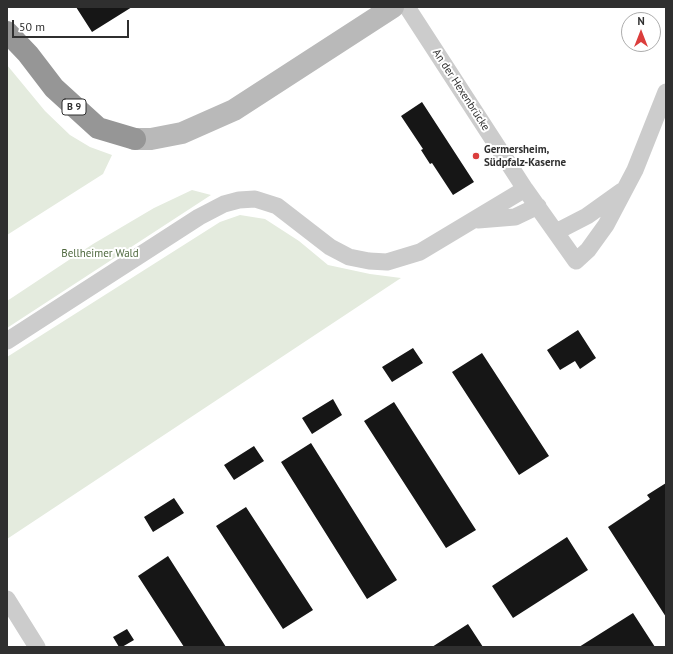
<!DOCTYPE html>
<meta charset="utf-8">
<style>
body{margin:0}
#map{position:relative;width:673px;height:654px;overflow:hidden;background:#fff;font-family:"PT Sans",sans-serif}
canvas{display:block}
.frame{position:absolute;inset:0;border:8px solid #2f2f2f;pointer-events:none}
.north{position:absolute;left:621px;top:12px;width:40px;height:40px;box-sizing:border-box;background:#fff;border:1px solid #acacac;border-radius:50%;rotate:0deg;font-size:11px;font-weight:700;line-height:16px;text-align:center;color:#2f2f2f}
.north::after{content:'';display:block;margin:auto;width:14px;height:18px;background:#db3d3c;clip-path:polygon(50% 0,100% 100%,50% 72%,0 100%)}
.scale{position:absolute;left:12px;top:20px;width:117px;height:18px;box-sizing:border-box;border:2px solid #2f2f2f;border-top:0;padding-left:5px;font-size:12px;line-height:14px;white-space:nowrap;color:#2f2f2f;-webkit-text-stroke:3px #fff;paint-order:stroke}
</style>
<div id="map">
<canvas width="673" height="654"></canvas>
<div class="frame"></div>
<div class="north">N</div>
<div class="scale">50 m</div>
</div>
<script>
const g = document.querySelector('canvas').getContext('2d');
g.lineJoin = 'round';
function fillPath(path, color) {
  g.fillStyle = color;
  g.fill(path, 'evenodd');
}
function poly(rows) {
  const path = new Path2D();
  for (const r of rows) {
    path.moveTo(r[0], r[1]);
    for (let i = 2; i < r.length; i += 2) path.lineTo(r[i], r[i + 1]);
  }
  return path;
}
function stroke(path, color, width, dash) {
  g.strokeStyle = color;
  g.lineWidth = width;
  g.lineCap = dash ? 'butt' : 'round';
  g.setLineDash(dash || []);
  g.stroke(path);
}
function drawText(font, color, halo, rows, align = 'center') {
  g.font = font + ' "PT Sans",sans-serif';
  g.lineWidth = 4;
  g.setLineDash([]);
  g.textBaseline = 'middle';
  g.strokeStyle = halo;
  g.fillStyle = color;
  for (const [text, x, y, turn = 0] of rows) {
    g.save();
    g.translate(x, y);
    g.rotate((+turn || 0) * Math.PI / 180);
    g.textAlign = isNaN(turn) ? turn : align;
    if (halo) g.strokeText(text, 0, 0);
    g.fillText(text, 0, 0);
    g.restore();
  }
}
const green = poly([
 [7,65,45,111,70,135,90,147,112,155,103,174,7,235],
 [192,190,211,195,7,328,7,301,93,244,154,208],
 [240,215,265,219,299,241,328,265,370,274,401,278,7,539,7,357,220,222]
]);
const building = poly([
 [76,7,132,7,92,32],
 [422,102,474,182,453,195,432,163,430,164,421,150,423,149,401,116],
 [578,330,596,358,580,369,575,361,560,370,547,350],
 [413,348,423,363,392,382,382,367],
 [482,353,549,456,519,475,452,372],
 [333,399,342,415,312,434,302,418],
 [394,402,476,530,446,548,364,421],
 [311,443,397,580,367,599,281,462],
 [254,446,264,461,234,480,224,465],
 [666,483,666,617,608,527,650,499,647,495],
 [174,498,184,513,153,532,144,517],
 [246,507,313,610,283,629,216,526],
 [567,537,588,570,513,618,492,586],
 [168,556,226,647,184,647,138,576],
 [633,613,655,647,579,647],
 [468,624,483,647,432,647],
 [127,629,134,640,122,647,119,647,113,637]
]);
const street = poly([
 [407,7,525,189,576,261,588,250,606,225,635,170,666,92],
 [478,220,515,217,538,206],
 [556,232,587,216,622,191],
 [7,341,199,217,224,204,239,200,255,199,277,206,330,247,349,257,369,261,387,262,420,252,525,189],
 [7,599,37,647]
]);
const secondary = poly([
 [135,139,151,139,182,133,234,110,393,7]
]);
const highway = poly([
 [7,32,28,54,54,88,98,128,135,139]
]);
const markers = [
 [476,156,4,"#db3d3c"]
];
const shields = [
 [74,107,24]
];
const shieldNames = [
 ["B 9",74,107]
];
const streetNames = [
 ["An der Hexenbrücke",461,90,57]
];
const poiNames = [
 ["Germersheim,",484,150],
 ["Südpfalz-Kaserne",484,163]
];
const parkNames = [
 ["Bellheimer Wald",100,254]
];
fillPath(green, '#e4ebde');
fillPath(building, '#161616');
stroke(street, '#ccc', 17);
stroke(secondary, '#b9b9b9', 22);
stroke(highway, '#969696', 22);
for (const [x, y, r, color] of markers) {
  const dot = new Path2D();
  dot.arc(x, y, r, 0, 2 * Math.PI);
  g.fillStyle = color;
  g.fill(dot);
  stroke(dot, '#fff', 1.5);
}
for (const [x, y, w] of shields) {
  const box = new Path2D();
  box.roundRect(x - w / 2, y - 8, w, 16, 3);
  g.fillStyle = '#fff';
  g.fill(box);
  stroke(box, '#2f2f2f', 1);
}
drawText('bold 10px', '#2f2f2f', null, shieldNames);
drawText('11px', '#2f2f2f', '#fff', streetNames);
drawText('bold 11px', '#2f2f2f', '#fff', poiNames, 'left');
drawText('11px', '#4f693f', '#fff', parkNames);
</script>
